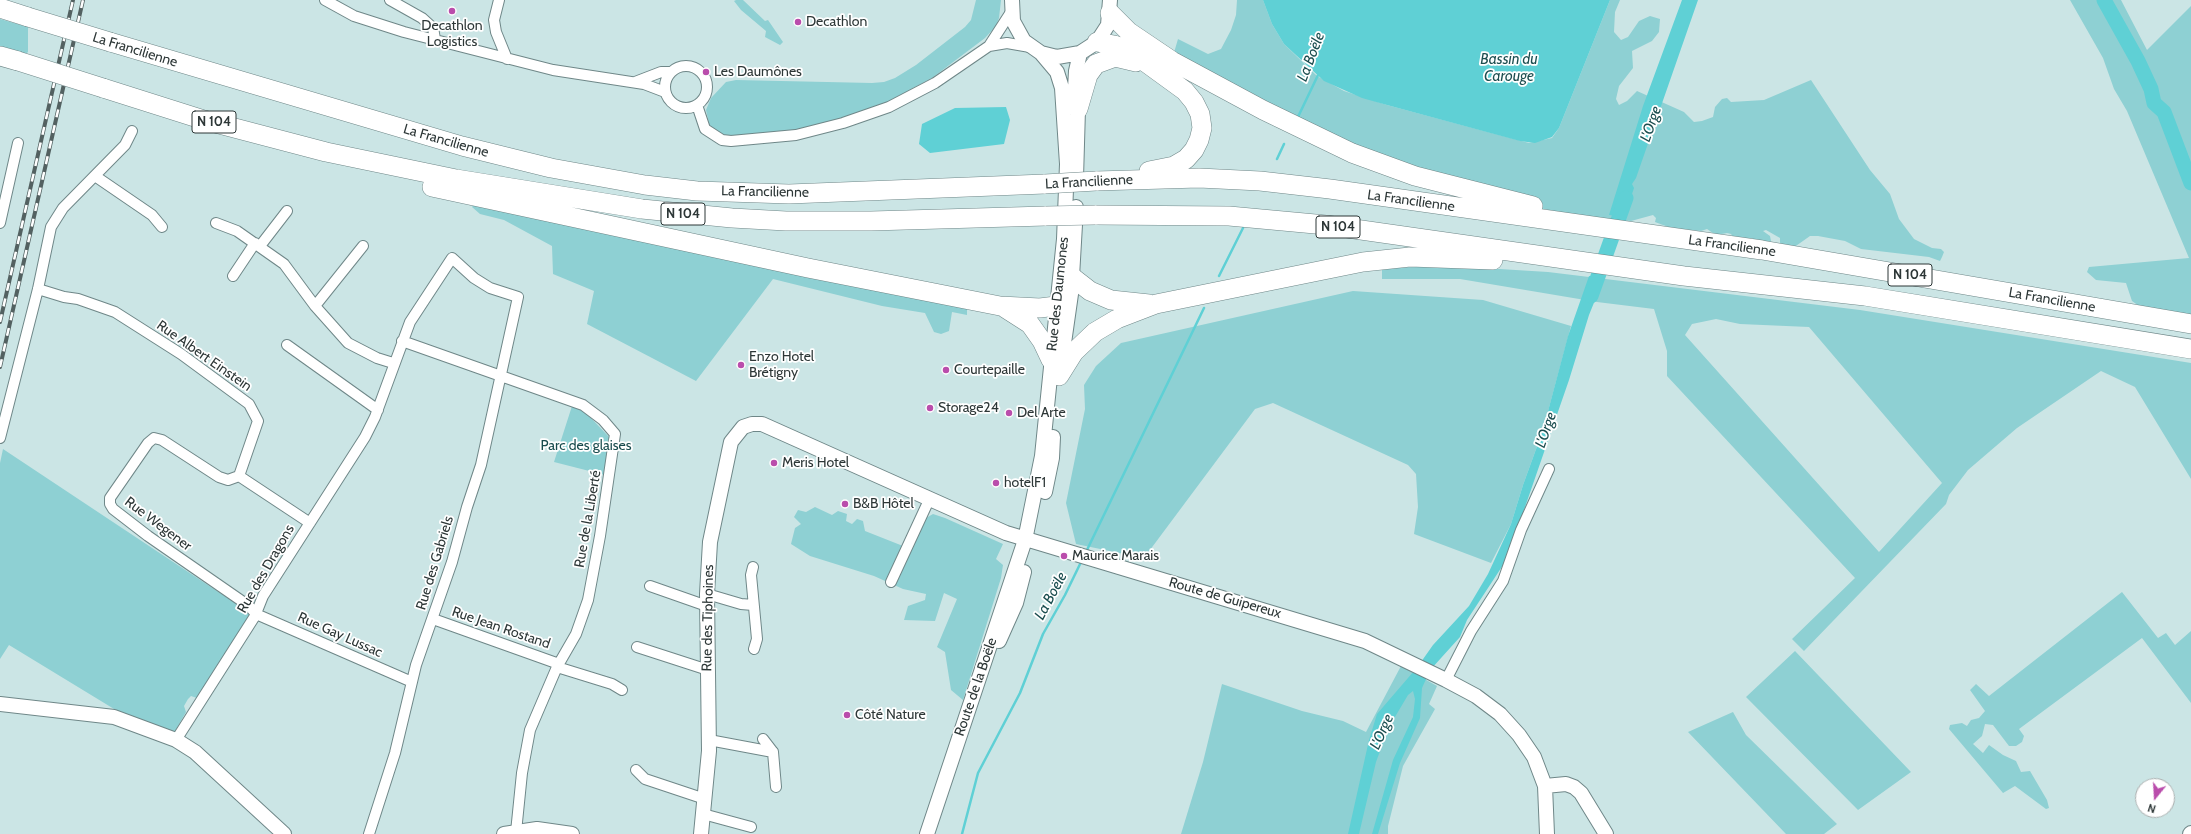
<!DOCTYPE html>
<meta charset="utf-8">
<style>
body{margin:0}
#map{position:relative;width:2191px;height:834px;overflow:hidden;background:#cbe5e5;font-family:Cabin,sans-serif}
canvas{display:block}
.north{position:absolute;left:2135px;top:778px;width:40px;height:40px;box-sizing:border-box;background:#fff;border:1px solid #abafaf;border-radius:50%;rotate:198deg;font-size:11px;font-weight:700;line-height:16px;text-align:center;color:#2d3737}
.north::after{content:'';display:block;margin:auto;width:14px;height:18px;background:#ba4dac;clip-path:polygon(50% 0,100% 100%,50% 72%,0 100%)}
</style>
<div id="map">
<canvas width="2191" height="834"></canvas>
<div class="north">N</div>
</div>
<script>
const g = document.querySelector('canvas').getContext('2d');
g.lineJoin = 'round';
function fillPath(path, color) {
  g.fillStyle = color;
  g.fill(path, 'evenodd');
}
function poly(rows) {
  const path = new Path2D();
  for (const r of rows) {
    if (r.length === 3) {
      path.moveTo(r[0] + r[2], r[1]);
      path.arc(r[0], r[1], r[2], 0, 2 * Math.PI);
      continue;
    }
    path.moveTo(r[0], r[1]);
    for (let i = 2; i < r.length; i += 2) path.lineTo(r[i], r[i + 1]);
  }
  return path;
}
function stroke(path, color, width, dash) {
  g.strokeStyle = color;
  g.lineWidth = width;
  g.lineCap = dash ? 'butt' : 'round';
  g.setLineDash(dash || []);
  g.stroke(path);
}
function drawText(font, color, halo, rows, align = 'center') {
  g.font = font + ' Cabin,sans-serif';
  g.lineWidth = 3.5;
  g.setLineDash([]);
  g.textBaseline = 'middle';
  g.strokeStyle = halo;
  g.fillStyle = color;
  for (const [text, x, y, turn = 0] of rows) {
    g.save();
    g.translate(x, y);
    g.rotate((+turn || 0) * Math.PI / 180);
    g.textAlign = isNaN(turn) ? turn : align;
    if (halo) g.strokeText(text, 0, 0);
    g.fillText(text, 0, 0);
    g.restore();
  }
}
const green = poly([
 [736,0,743,0,765,21,768,20,783,42,780,45,765,37,766,31,741,10,734,1],
 [976,0,1001,0,999,18,996,26,985,38,932,78,885,103,833,121,788,132,724,137,710,128,706,110,711,98,726,82,736,80,872,83,884,82,895,78,916,65,965,27,971,20],
 [1237,0,1263,0,1272,24,1284,44,1317,76,1344,91,1387,105,1529,143,1552,138,1559,128,1610,0,1620,0,1615,12,1614,32,1621,40,1628,37,1639,21,1650,16,1660,19,1659,32,1652,41,1632,51,1633,68,1619,86,1616,99,1619,105,1627,101,1637,91,1684,112,1694,122,1702,121,1713,117,1715,107,1722,99,1727,98,1731,102,1764,100,1811,80,1870,170,1890,194,1899,219,1914,239,1932,248,1941,249,1944,252,1942,257,1940,261,1929,257,1861,249,1845,241,1818,236,1810,236,1793,248,1780,244,1780,238,1766,230,1763,231,1770,236,1771,241,1768,244,1758,243,1752,238,1737,242,1731,234,1727,233,1716,235,1707,229,1701,231,1671,228,1655,222,1656,218,1653,215,1631,221,1589,218,1514,203,1391,165,1173,56,1178,39,1208,54,1221,49,1231,30,1236,15],
 [2070,0,2121,0,2147,50,2191,6,2191,315,2139,306,2132,301,2126,283,2096,280,2087,272,2089,267,2189,258,2127,111,2114,89,2103,58],
 [0,19,28,27,28,52,22,57,0,50],
 [475,202,967,309,967,315,952,312,949,331,941,334,934,332,925,313,882,306,773,279,696,381,587,324,594,291,553,274,552,246,504,220,480,214,472,207],
 [1451,266,1548,272,1860,310,2191,363,2191,479,2135,387,2101,371,2017,428,1968,470,1949,495,1946,504,1804,651,1792,639,1855,578,1667,376,1667,351,1654,309,1597,302,1460,279,1382,279,1382,268],
 [1716,319,1740,324,1809,327,1942,483,1879,552,1685,335,1692,324],
 [1353,291,1483,300,1571,326,1543,430,1523,485,1511,524,1491,563,1414,534,1418,507,1416,474,1408,465,1273,403,1255,409,1144,558,1076,544,1066,503,1085,409,1084,385,1096,366,1121,343],
 [572,406,582,410,591,418,610,438,605,475,554,462],
 [3,449,250,613,226,655,197,698,191,696,188,699,184,706,186,712,174,733,119,712,9,645,0,659,0,463],
 [815,507,832,515,838,511,847,514,846,521,852,524,857,519,863,521,865,531,903,546,926,518,933,514,945,518,1003,544,996,559,1003,565,1001,578,963,700,951,690,945,652,937,647,957,599,944,593,935,621,904,620,908,606,925,600,926,594,903,589,874,576,810,556,791,544,795,528,801,524,794,517,798,510,806,512],
 [2122,592,2158,638,2166,633,2175,645,2191,631,2191,703,2142,638,2019,729,2024,736,2022,742,2016,746,2009,746,1993,725,1985,724,1982,736,1973,744,1983,753,1989,745,2003,755,2016,761,2021,772,2030,771,2047,800,2049,808,2046,809,2015,786,2003,793,1949,729,1950,725,1962,723,1967,726,1971,720,1979,718,1985,711,1970,690,1976,684,1989,696],
 [1795,651,1911,772,1858,810,1746,697],
 [1401,666,1437,686,1429,704,1435,709,1403,766,1388,826,1388,834,1181,834,1203,762,1222,684,1302,711,1343,721,1366,732],
 [1733,712,1746,735,1837,824,1824,834,1786,834,1688,732]
]);
const water = poly([
 [1263,0,1610,0,1559,128,1552,137,1535,143,1520,141,1387,105,1362,98,1324,81,1284,44,1272,24],
 [1682,0,1698,0,1636,178,1632,184,1634,188,1629,203,1622,217,1609,215,1643,106],
 [1006,107,1010,120,1004,144,930,153,919,144,922,124,955,108],
 [1589,276,1604,278,1589,315,1569,380,1507,559,1467,620,1460,637,1432,668,1421,662,1433,645,1469,606,1488,574,1511,524,1523,485,1543,430,1568,336],
 [1414,671,1427,677,1422,688,1420,718,1400,763,1378,834,1372,834,1374,827,1393,760,1413,717,1415,699,1413,691,1408,695,1389,727,1376,762,1359,834,1348,834,1369,740,1377,714]
]);
const stream = poly([
 [1297,119,1319,73],
 [1277,159,1284,144],
 [1219,276,1243,228],
 [1086,552,1204,308],
 [962,834,978,773,1020,693,1043,634,1065,595,1082,560]
]);
const river = poly([
 [2104,0,2138,61,2151,89,2154,103,2164,112,2191,183],
 [1591,296,1626,198]
]);
const street = poly([
 [325,0,354,16,404,32,553,70,644,84,665,92],
 [390,0,422,18,433,28,435,39],
 [499,0,494,20,496,32,507,59],
 [989,46,1007,43,1030,47],
 [686,87,21],
 [635,82,661,72,671,72],
 [697,105,705,129,722,140,731,141,796,135,843,123,889,107,935,83,989,46,1011,12],
 [95,176,152,215,162,227],
 [0,223,18,143],
 [216,223,237,231,284,264,315,306,348,343,377,358,393,363],
 [260,246,287,211],
 [233,276,255,243],
 [38,289,64,297,78,299,115,312,181,354,249,404,258,421,239,476,310,523],
 [315,306,363,246],
 [402,341,583,405,603,420,615,434,600,536,588,600,576,634,557,667,530,730,522,773,516,832],
 [287,345,378,410],
 [0,438,38,289,51,227,63,208,125,145,132,131],
 [239,476,228,480,219,477,162,440,154,438,148,443,110,498,110,504,113,509,148,536,249,606,256,614,412,682],
 [753,567,751,575,757,639,754,649],
 [891,582,929,500],
 [650,586,707,606],
 [707,594,741,604,753,605],
 [433,619,559,664],
 [637,647,708,670],
 [557,667,612,684,622,690],
 [1446,680,1471,631,1503,581,1521,530,1549,469],
 [763,739,773,752],
 [176,740,255,616,263,596,365,437,375,417,410,322,452,258,474,278,490,288,518,297,481,465,467,507,452,562,416,665,395,753,369,834],
 [709,740,773,752,776,787],
 [636,770,645,779,705,799],
 [703,814,751,827]
]);
const secondary = poly([
 [1012,0,1013,21,1024,41,1041,53,1057,57,1080,53,1097,42,1108,25,1110,0],
 [1076,178,1078,109,1075,89,1076,71,1080,53],
 [1060,371,1071,294,1076,207],
 [1045,492,1052,458,1053,437],
 [999,641,1016,603,1024,572],
 [0,704,114,717,176,740,195,752,284,834],
 [1545,786,1566,784,1574,787,1581,793,1606,834],
 [504,834,537,829,572,834],
 [701,834,709,751,707,594,710,542,731,442,743,427,752,424,762,424,1006,533,1365,641,1446,680,1476,696,1500,714,1519,735,1534,757,1545,786,1547,834],
 [927,834,1025,540,1042,456,1064,239,1067,164,1062,88,1057,72,1041,53],
 [2190,834,2191,833]
]);
const highway = poly([
 [0,8,28,17],
 [1110,13,1129,32,1172,61,1263,110,1352,153,1415,176,1533,206],
 [110,42,462,146,551,168,645,185,697,191,789,194,1045,184],
 [1097,42,1114,45,1130,51,1185,91,1194,102,1200,114,1202,128,1199,140,1194,150,1186,159,1174,166,1149,171],
 [0,56,18,61],
 [103,88,204,120,326,152,456,179,642,209,732,218,786,221,871,221,1046,216],
 [1078,109,1088,75,1096,64,1115,57,1136,62],
 [1096,181,1199,178,1260,181,1330,189,1762,250,2191,324],
 [432,187,808,268,1000,306,1040,308,1056,306],
 [1095,215,1229,216,1326,225,1684,276,1865,296,2191,349],
 [1072,277,1090,291,1111,300,1149,304],
 [1005,308,1030,324,1042,341,1051,360],
 [1059,376,1074,352,1095,332,1117,319,1156,304,1363,262,1410,257,1493,260]
]);
const rail = poly([
 [0,322,73,0],
 [0,367,83,0]
]);
const highwayBridge = poly([
 [28,17,110,42],
 [18,61,103,88],
 [1045,184,1096,181],
 [1046,216,1095,215]
]);
const markers = [
 [452,11,4,"#ba4dac"],
 [798,22,4,"#ba4dac"],
 [706,72,4,"#ba4dac"],
 [741,365,4,"#ba4dac"],
 [946,370,4,"#ba4dac"],
 [930,408,4,"#ba4dac"],
 [1009,413,4,"#ba4dac"],
 [774,463,4,"#ba4dac"],
 [996,483,4,"#ba4dac"],
 [845,504,4,"#ba4dac"],
 [1064,556,4,"#ba4dac"],
 [847,715,4,"#ba4dac"]
];
const shields = [
 [214,122,44],
 [683,214,44],
 [1338,227,44],
 [1910,275,44]
];
const shieldNames = [
 ["N 104",214,122],
 ["N 104",683,214],
 ["N 104",1338,227],
 ["N 104",1910,275]
];
const poiNames = [
 ["Decathlon",806,22],
 ["Decathlon",452,26,"center"],
 ["Logistics",452,42,"center"],
 ["Les Daumônes",714,72],
 ["Enzo Hotel",749,357],
 ["Brétigny",749,373],
 ["Courtepaille",954,370],
 ["Storage24",938,408],
 ["Del Arte",1017,413],
 ["Meris Hotel",782,463],
 ["hotelF1",1004,483],
 ["B&B Hôtel",853,504],
 ["Maurice Marais",1072,556],
 ["Côté Nature",855,715]
];
const streetNames = [
 ["La Francilienne",135,50,17],
 ["La Francilienne",446,141,16],
 ["La Francilienne",1089,182,-3],
 ["La Francilienne",765,192,1],
 ["La Francilienne",1411,201,8],
 ["La Francilienne",1732,246,8],
 ["Rue des Daumones",1058,294,-84],
 ["La Francilienne",2052,300,10],
 ["Rue Albert Einstein",204,356,35],
 ["Rue de la Liberté",588,519,-80],
 ["Rue Wegener",158,524,37],
 ["Rue des Gabriels",435,563,-73],
 ["Rue des Dragons",266,569,-60],
 ["Route de Guipereux",1225,598,16],
 ["Rue des Tiphoines",708,618,-89],
 ["Rue Jean Rostand",501,628,19],
 ["Rue Gay Lussac",340,635,24],
 ["Route de la Boële",976,687,-71]
];
const parkNames = [
 ["Parc des glaises",586,446]
];
const waterNames = [
 ["La Boële",1311,57,-69],
 ["Bassin du",1509,60],
 ["Carouge",1509,77],
 ["L'Orge",1651,124,-71],
 ["L'Orge",1546,430,-71],
 ["La Boële",1051,596,-62],
 ["L'Orge",1382,732,-66]
];
fillPath(green, '#8ed0d3');
fillPath(water, '#5fd0d5');
stroke(stream, '#5fd0d5', 2.5);
stroke(river, '#5fd0d5', 15);
stroke(street, '#6f8788', 12);
stroke(secondary, '#6f8788', 16);
stroke(highway, '#6f8788', 20);
stroke(street, '#fff', 10);
stroke(secondary, '#fff', 14);
stroke(highway, '#fff', 19);
stroke(rail, '#536161', 4);
stroke(rail, '#fff', 2.5, [8]);
stroke(highwayBridge, '#6f8788', 20, []);
stroke(highwayBridge, '#fff', 19);
for (const [x, y, r, color] of markers) {
  const dot = new Path2D();
  dot.arc(x, y, r, 0, 2 * Math.PI);
  g.fillStyle = color;
  g.fill(dot);
  stroke(dot, '#fff', 1.5);
}
for (const [x, y, w] of shields) {
  const box = new Path2D();
  box.roundRect(x - w / 2, y - 11, w, 22, 3);
  g.fillStyle = '#fff';
  g.fill(box);
  stroke(box, '#2d3737', 1);
}
drawText('bold 13px', '#2d3737', null, shieldNames);
drawText('14px', '#2d3737', '#fff', poiNames, 'left');
drawText('14px', '#2d3737', '#fff', streetNames);
drawText('14px', '#184b4d', '#fff', parkNames);
drawText('italic 15px', '#1c4e50', '#fff', waterNames);
</script>
